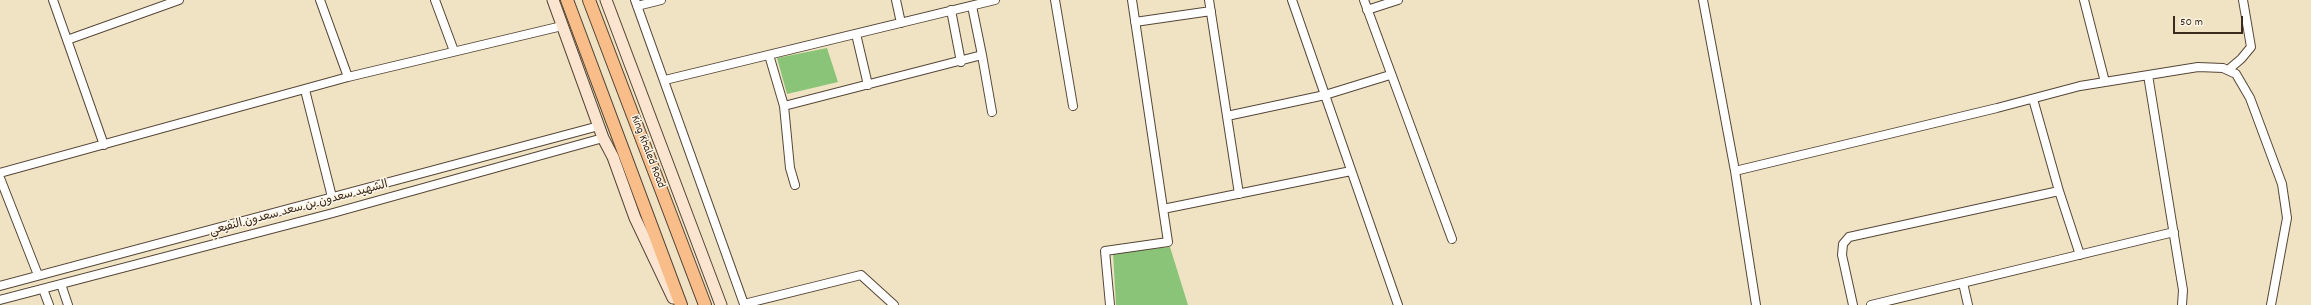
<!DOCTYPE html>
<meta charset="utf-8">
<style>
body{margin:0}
#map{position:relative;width:2311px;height:305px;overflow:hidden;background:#f0e3c4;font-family:Dekko,sans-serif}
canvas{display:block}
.scale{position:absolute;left:2173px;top:16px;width:70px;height:18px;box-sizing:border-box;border:2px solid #3b2a1e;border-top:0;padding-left:5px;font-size:12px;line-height:14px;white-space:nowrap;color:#3b2a1e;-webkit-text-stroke:3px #fcf5e5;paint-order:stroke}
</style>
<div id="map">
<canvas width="2311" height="305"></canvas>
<div class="scale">50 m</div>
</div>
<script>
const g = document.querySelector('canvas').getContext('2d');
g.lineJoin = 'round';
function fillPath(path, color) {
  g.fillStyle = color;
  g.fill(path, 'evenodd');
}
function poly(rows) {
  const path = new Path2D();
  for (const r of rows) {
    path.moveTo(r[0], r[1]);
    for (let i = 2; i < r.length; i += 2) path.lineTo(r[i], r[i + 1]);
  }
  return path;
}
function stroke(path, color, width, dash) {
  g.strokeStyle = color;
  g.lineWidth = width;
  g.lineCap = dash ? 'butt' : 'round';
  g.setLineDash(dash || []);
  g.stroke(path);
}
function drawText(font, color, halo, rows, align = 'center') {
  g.font = font + ' Dekko,"Playpen Sans Arabic",sans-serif';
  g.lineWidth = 3;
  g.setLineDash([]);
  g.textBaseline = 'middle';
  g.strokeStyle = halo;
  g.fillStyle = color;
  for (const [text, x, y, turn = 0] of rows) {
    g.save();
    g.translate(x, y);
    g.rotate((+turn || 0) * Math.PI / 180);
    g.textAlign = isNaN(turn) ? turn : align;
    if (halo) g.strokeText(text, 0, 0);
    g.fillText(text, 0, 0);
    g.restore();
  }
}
const green = poly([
 [827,48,838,82,787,94,777,58],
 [1170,247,1188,305,1116,305,1113,253]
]);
const street = poly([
 [53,0,104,145],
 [320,0,348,77],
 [435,0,454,51],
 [635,0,744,304,861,275,894,305],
 [896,0,901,23],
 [1055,0,1073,106],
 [1209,0,1239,194],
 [1292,0,1398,305],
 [1364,0,1452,239],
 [1703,0,1735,171,1756,305],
 [2084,0,2105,82],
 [637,6,661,0],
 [972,6,982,55],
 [951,10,961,62],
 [1367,10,1398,0],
 [1135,22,1211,11],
 [856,34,868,85],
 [67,40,179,0],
 [769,55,784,106,790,168,795,185],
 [2228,70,2241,59,2251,47,2243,0],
 [2148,75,2179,266,2183,290,2182,305],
 [665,80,995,0],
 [305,90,332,197],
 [2033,99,2059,191],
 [784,106,982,55,992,112],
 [1227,116,1325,95,1390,75],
 [1735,171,1997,108,2080,86,2198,67,2223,68,2236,74,2250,98,2282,184,2287,218,2271,305],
 [0,173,348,77,562,26],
 [0,178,38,275],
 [1163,209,1351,171],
 [1963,283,1968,305],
 [61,284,68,305],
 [0,286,599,126],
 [43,289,49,305],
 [0,300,333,213,603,138],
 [1110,305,1105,251,1168,242,1132,0],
 [1853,305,1842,255,1843,244,1849,237,2059,191,2080,255],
 [1871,305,2174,232]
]);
const secondary = poly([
 [553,0,603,138,613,157,635,218,673,298],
 [606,0,721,305]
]);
const primary = poly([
 [567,0,681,305],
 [589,0,705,305]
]);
const streetNames = [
 ["King Khaled Road",647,152,69],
 ["الشهيد سعدون بن سعد سعدون النفيعي",299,209,-15]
];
fillPath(green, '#8ac478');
stroke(street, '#564637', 10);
stroke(secondary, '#564637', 13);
stroke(primary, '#564637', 14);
stroke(street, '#fff', 8);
stroke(secondary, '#fce5d0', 11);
stroke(primary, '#f8bd89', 12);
drawText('12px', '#3b2a1e', '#fcf5e5', streetNames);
</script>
